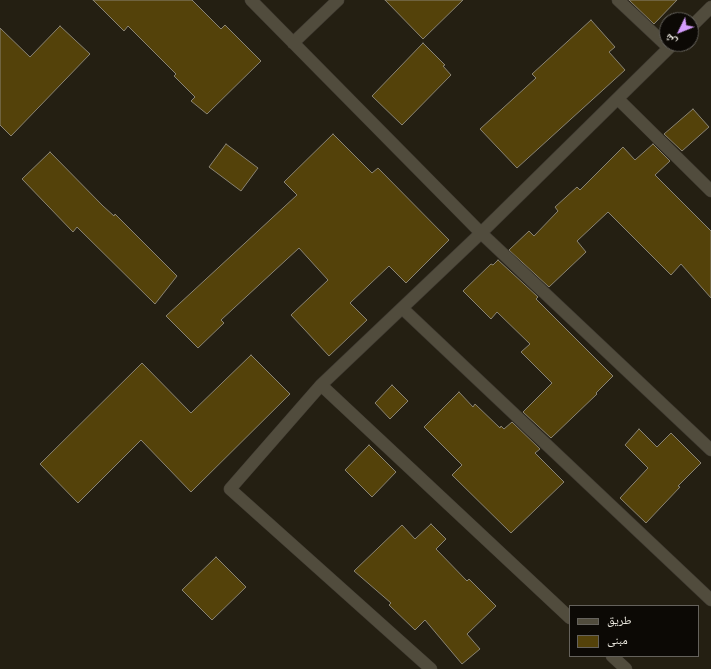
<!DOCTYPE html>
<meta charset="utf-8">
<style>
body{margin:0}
#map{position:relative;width:711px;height:669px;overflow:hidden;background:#241f12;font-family:Overpass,"Noto Naskh Arabic",sans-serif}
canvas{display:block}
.legend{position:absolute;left:569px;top:605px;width:130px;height:52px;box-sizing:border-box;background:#0c0905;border:1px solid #65625c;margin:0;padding:5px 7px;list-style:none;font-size:12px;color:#ebe8df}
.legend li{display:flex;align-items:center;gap:8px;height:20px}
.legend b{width:20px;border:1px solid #65625c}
.north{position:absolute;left:659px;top:12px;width:40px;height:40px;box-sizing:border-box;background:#0c0905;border:1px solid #65625c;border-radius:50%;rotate:227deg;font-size:11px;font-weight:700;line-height:16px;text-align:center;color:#ebe8df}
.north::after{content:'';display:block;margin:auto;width:14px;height:18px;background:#d49cfc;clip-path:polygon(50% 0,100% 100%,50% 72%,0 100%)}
</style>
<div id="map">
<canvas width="711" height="669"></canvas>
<ul class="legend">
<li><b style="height:5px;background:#514c3d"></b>طريق</li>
<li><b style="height:11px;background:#54420a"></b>مبنى</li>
</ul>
<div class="north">ش</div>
</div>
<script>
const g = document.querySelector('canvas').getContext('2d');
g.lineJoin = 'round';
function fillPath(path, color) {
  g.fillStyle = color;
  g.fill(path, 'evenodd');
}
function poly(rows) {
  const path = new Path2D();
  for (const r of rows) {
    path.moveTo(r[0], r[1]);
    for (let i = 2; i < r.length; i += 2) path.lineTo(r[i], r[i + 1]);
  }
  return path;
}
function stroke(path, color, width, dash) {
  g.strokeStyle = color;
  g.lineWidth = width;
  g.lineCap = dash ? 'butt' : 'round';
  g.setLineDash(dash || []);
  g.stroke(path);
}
const building = poly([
 [93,0,192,0,221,29,225,25,261,61,207,114,191,101,195,97,174,76,176,74,128,26,124,31,93,0],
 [385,0,463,0,423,39,385,0],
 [629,0,677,0,654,24,629,0],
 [591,20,615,47,609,52,625,70,517,168,480,129,536,78,532,74,591,20],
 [60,26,90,54,11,136,0,125,0,28,30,57,60,26],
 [423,43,445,65,443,66,451,75,402,125,372,96,423,43],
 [693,109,709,127,682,151,664,134,693,109],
 [333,134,372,173,378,168,449,240,406,283,389,266,350,303,367,320,329,356,291,315,328,280,299,248,221,320,224,323,198,348,166,316,297,195,284,182,333,134],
 [226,144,258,168,241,191,209,167,226,144],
 [653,144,670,161,655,175,711,231,711,298,681,264,671,275,608,212,577,241,586,252,549,287,509,250,529,231,534,236,558,211,555,207,577,187,580,190,623,147,635,160,653,144],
 [50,152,103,206,114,216,115,214,177,276,155,304,77,227,73,232,22,179,50,152],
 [498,260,538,297,536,299,613,376,596,393,597,394,551,438,523,412,552,383,521,352,530,344,497,312,491,319,463,291,491,264,493,265,498,260],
 [251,355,290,394,191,492,141,440,78,503,40,464,142,363,191,413,251,355],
 [392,385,408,401,390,419,375,403,392,385],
 [459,392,473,407,475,404,500,428,501,426,504,429,512,422,540,449,535,453,564,482,511,533,452,475,462,465,424,427,459,392],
 [639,429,657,447,671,433,701,463,678,486,680,487,646,523,620,498,648,468,625,445,639,429],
 [369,445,396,472,372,497,345,470,369,445],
 [431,524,446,539,436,549,467,581,469,579,496,606,467,634,480,649,462,664,425,620,415,630,389,605,391,603,354,571,402,525,415,539,431,524],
 [216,557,246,587,212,620,182,590,216,557]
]);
const street = poly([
 [251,0,481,233,711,450],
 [618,0,669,48],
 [691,27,711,7],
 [293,43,338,0],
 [618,99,711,191],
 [402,308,711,600],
 [321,385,570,618],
 [612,656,626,669],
 [431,669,230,489,321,385,481,233,673,44]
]);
fillPath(building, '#54420a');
stroke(building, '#8a8474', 1);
stroke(street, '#3f3a32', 13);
stroke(street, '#514c3d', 12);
</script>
